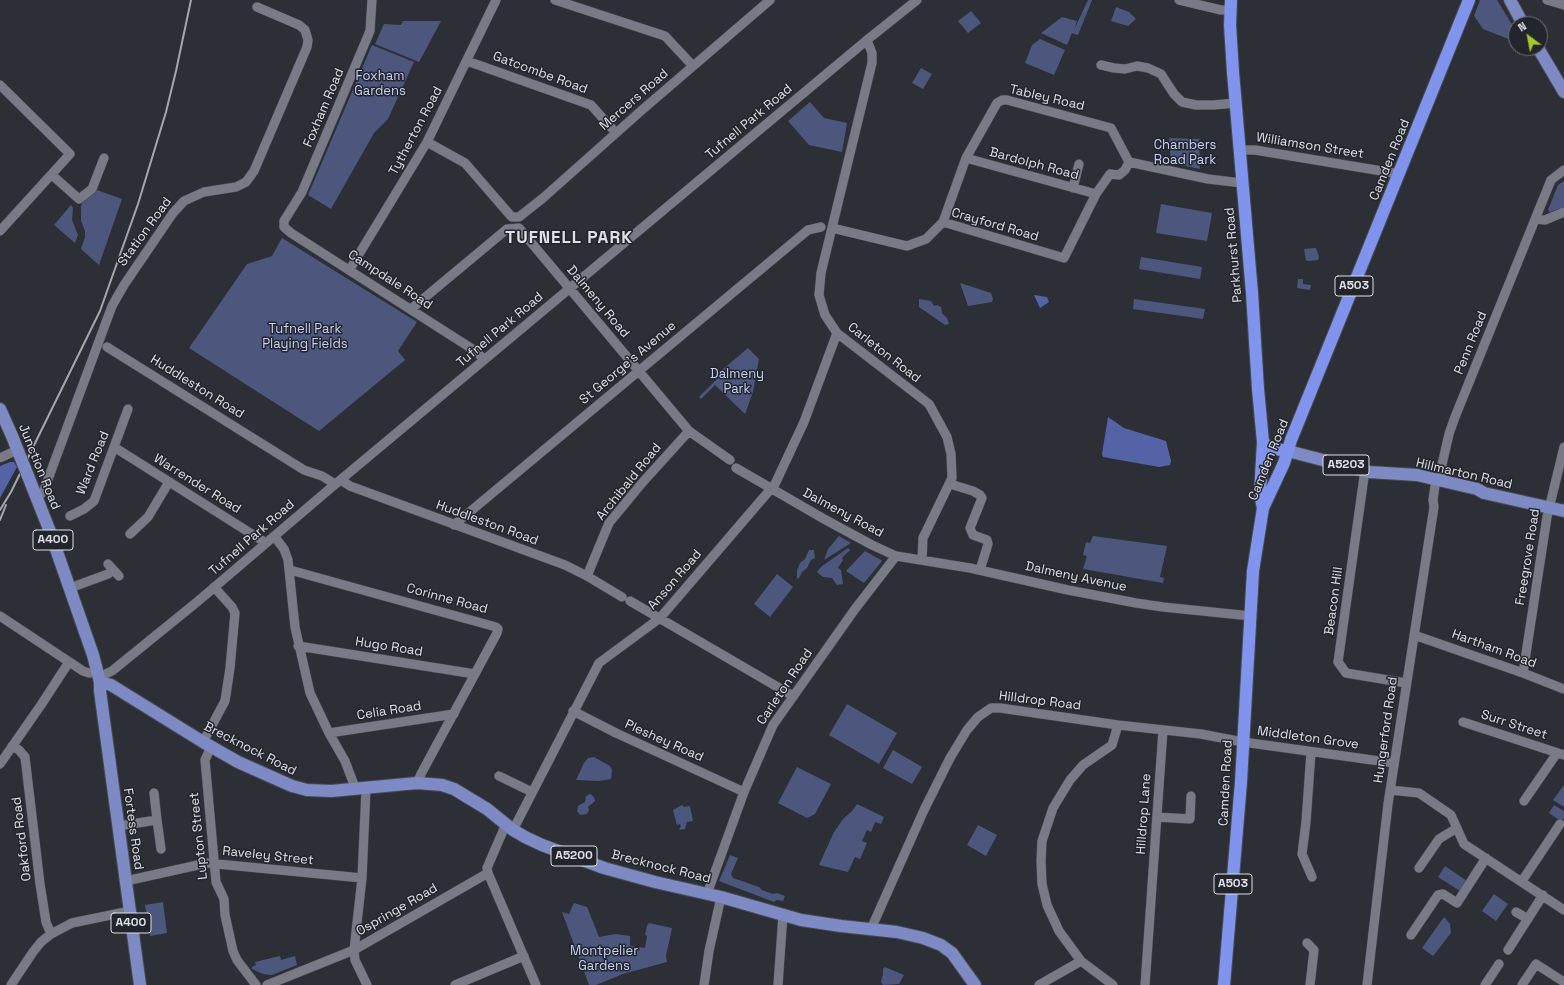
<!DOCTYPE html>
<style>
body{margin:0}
#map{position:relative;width:1564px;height:985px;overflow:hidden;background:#2d2f37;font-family:"Space Grotesk",sans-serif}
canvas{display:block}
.north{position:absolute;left:1508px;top:16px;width:40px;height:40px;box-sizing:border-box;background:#23252d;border:1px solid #6e7077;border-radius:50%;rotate:328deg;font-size:11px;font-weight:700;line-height:16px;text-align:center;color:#dee0e5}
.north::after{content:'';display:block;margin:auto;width:14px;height:18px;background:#a3c926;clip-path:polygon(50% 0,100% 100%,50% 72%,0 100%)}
</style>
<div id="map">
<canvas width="1564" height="985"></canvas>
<div class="north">N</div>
</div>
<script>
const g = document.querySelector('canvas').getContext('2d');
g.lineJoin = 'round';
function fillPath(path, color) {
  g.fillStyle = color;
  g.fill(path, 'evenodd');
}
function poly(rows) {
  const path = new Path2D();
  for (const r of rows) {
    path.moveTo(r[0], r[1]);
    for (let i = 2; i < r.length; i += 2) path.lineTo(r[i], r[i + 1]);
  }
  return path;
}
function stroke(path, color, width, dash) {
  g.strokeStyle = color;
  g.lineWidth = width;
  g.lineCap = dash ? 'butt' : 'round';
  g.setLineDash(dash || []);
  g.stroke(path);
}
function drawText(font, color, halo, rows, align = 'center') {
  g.font = font + ' "Space Grotesk",sans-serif';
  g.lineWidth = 3;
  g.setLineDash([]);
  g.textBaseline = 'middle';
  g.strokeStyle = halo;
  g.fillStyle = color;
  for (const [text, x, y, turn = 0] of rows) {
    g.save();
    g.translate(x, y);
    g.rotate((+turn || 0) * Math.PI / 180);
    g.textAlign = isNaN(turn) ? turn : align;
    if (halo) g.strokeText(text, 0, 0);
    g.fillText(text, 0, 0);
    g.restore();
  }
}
const green = poly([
 [1088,0,1092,0,1078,35,1072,33,1067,45,1041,33,1062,17,1077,21,1074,30],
 [1480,0,1497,0,1516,31,1516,42,1483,29,1474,16],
 [1116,7,1129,12,1136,19,1128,26,1111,21],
 [971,11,981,23,968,33,958,21],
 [403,21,441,21,419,62,375,44,384,24,401,25],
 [1040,39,1065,50,1054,75,1025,63,1032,45],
 [372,45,414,62,388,119,374,133,331,209,308,195],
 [921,68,932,74,923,89,912,83],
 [810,102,824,118,847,123,842,152,809,145,788,121],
 [1169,138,1199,139,1200,169,1171,163],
 [1564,181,1564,207,1550,212,1548,210,1558,185],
 [97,190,122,199,99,265,81,249,85,237,85,231,81,221,81,207,82,202],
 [1161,204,1212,213,1207,241,1156,233],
 [71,205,73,208,72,220,78,235,75,243,54,225],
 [282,238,417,322,398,351,405,360,319,431,189,348,247,264,272,256],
 [1316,248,1319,257,1318,260,1308,261,1306,260,1304,249],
 [1141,257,1202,267,1200,279,1139,269],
 [1298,279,1303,279,1303,284,1311,285,1310,290,1297,288],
 [960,283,991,293,993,299,992,302,968,306],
 [919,299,931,301,934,306,937,305,941,307,942,313,947,318,949,324,945,325,919,307],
 [1134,299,1205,309,1203,319,1133,309],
 [748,348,759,359,753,392,745,414,715,385,701,399,699,397,718,378,716,375],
 [839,536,851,543,824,560,828,549],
 [1093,536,1167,546,1160,577,1164,578,1163,583,1083,569,1087,556,1083,555,1086,542,1090,543],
 [848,548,850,550,842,558,843,560,838,568,841,570,843,584,837,585,832,578,823,577,817,572,822,566],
 [809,550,814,550,815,558,811,560,807,568,802,572,799,578,797,579,797,570,800,563,805,559],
 [865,551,881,560,882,561,864,583,846,571],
 [777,574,793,587,770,617,754,604],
 [847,704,897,733,879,764,829,735],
 [893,750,922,767,912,784,883,768],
 [594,757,610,766,612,770,611,779,599,781,576,780,584,763,588,758],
 [797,767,831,784,815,814,807,818,778,803],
 [1564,785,1564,807,1553,800],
 [590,794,594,797,595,801,588,807,589,810,587,814,580,815,577,811,578,806,585,802,586,796],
 [857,804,884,817,881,824,875,822,871,832,867,830,862,841,867,843,860,859,855,857,848,872,819,865,834,832,843,819,852,811],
 [682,805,684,807,690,806,693,821,687,822,685,829,679,830,681,826,680,824,677,825,673,810],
 [1554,805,1564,811,1564,818,1562,822,1549,813],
 [978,825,997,835,986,856,967,845],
 [730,855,738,858,731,874,733,878,759,887,762,890,773,894,777,893,785,896,783,901,777,900,774,902,719,881],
 [1445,866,1467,881,1460,891,1438,877],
 [1494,894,1508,904,1496,921,1482,911],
 [163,902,167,933,150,936,145,905],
 [574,903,587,907,599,937,615,934,630,936,630,946,645,948,647,936,645,935,647,926,649,923,672,928,666,956,667,962,623,974,596,985,589,985,562,912,569,914],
 [1444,917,1450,924,1451,933,1433,956,1422,948],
 [280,956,281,960,295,956,297,965,272,975,263,974,252,969,252,967,256,965,255,962],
 [885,967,904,975,899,984,883,985,881,982,882,977,883,975,883,969]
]);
const forest = poly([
 [1034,295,1047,297,1049,302,1040,308],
 [1108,417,1124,428,1166,441,1171,461,1170,465,1159,467,1103,457,1102,454],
 [10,462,14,462,17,467,0,498,0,466]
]);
const minor = poly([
 [372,0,370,31,302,192,284,221,284,227,291,233,477,352,484,360],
 [555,0,665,36,693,66],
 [1179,0,1221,10,1230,10],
 [1547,0,1564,5],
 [867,40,872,53,872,63,821,273,819,295,825,315,837,333,929,404,947,437,951,454,952,478,923,538,922,560],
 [467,61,591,105,616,133],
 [1101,65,1114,68,1125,69,1137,66,1148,68,1161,74,1174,94,1182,102,1196,105,1214,105,1235,103],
 [0,85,70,154,0,231],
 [427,142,465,163,510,215,512,217,519,217,543,198,642,110,770,0],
 [1239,150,1255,150,1400,174],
 [966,158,1096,194],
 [1129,162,1208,179,1242,183],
 [52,175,79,199,92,189,104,158],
 [1073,188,1079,164],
 [1535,219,1545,220,1564,212],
 [943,222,1064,258,1096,194,1110,174,1119,175,1125,170,1129,162],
 [832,228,907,246,926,239,943,222,966,158,997,103,1002,100,1007,100,1111,128,1129,162],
 [350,269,427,142,496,0],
 [411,309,507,229,519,228,689,431,730,460],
 [107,347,304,470,322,476,335,484],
 [114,447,266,543],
 [736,468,824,519,872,545,896,556,970,568,1068,590,1136,603,1163,607,1251,616],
 [1365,470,1338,662,1346,673,1406,683],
 [341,480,350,486,565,565,587,576,622,597],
 [1442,480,1441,469,1449,434,1455,417,1551,180,1564,170],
 [950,484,973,491,980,495,982,498,970,528,973,535,987,540,988,544,980,570],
 [37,499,44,490,112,306,124,285,173,213,184,201,204,192,236,187,246,182,254,171,307,47,308,40,305,30,299,25,257,7],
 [70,516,84,509,94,501,128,409],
 [454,525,808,230,821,227],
 [130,534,148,517,169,482],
 [274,536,284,549,288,560,295,627,310,693,329,733,345,761,356,790],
 [108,564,119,576],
 [290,570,496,627,498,629,497,633,421,774,417,783],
 [587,576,609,523,642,483,689,431],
 [70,588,108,574,113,570],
 [630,601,793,696],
 [0,616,83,671,89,673,98,672],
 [1414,635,1523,673,1564,689],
 [298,646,475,674],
 [1523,673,1547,517,1564,447],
 [99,677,112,671,197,602,326,492,867,40,917,0],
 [573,711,616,733,744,792],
 [1463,722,1564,755],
 [329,733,454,714],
 [203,742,225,701,230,668,235,613,232,607,214,587],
 [12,746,19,750,25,757,40,884,46,922,51,934],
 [211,747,205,760,216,882,224,899,225,915,233,951,237,960,256,985],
 [1311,752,1306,822,1302,854,1312,877],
 [0,764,41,705,69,662],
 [499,776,532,792],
 [366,789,362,878,354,950,355,960,367,985],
 [1390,790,1419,793,1451,815,1464,844,1564,910],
 [1524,801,1557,753],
 [1157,817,1190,819,1191,796],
 [157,820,161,849],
 [118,826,157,820,154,793],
 [513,830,599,663,660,618,775,484,804,422,837,333],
 [1419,868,1439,839,1457,828],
 [488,873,536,985],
 [126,881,207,863,362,878],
 [1522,881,1560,824],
 [707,894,744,792,773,725,855,609,896,556],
 [1516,912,1528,919],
 [871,929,924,810,950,758,967,730,978,717,991,708,1000,708,1118,725,1201,734,1243,742,1394,763],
 [1411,935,1438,895,1443,894,1457,903,1486,858],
 [1307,943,1314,950,1310,985],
 [1508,950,1543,895],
 [11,985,33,952,41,942,51,934,72,923,130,911],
 [267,985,354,950,488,873,487,868,506,824],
 [455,985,524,956],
 [704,985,709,951,721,897],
 [778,985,783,915],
 [1039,985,1081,961],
 [1113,985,1081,961,1059,931,1047,905,1042,884,1041,861,1042,841,1053,808,1070,780,1083,765,1112,745,1118,725],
 [1145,985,1163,730],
 [1367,985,1388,804,1434,507,1433,500,1436,479],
 [1485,985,1499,964],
 [1522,985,1536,964,1564,982]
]);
const major = poly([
 [1510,0,1523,24],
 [1538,48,1564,92],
 [0,409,12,436],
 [1288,451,1369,472,1417,475,1477,489,1484,493,1564,511],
 [28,476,49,529,93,655,100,682,100,691,140,985],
 [100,682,111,685,203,742,238,762,292,786,307,790,331,791,417,783,442,785,454,789,487,809,513,830,525,837,542,845,604,868,655,882,721,897,801,920,841,926,897,932,923,938,941,945,952,953,975,985]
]);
const highway = poly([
 [1231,0,1230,25,1233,72,1252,293,1258,389,1263,442,1260,494,1263,508],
 [1263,442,1269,448,1288,451],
 [1224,985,1241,782,1253,571,1263,508,1284,463,1291,440,1469,0]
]);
const rail = poly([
 [0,510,11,492,100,311,138,204,166,112,176,71,191,0],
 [0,520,6,505]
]);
const minorBridge = poly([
 [0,458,17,450]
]);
const majorBridge = poly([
 [12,436,28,476]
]);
const shields = [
 [1354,286,38],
 [1346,465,46],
 [53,540,40],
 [574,856,46],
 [1233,884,38],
 [131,923,40]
];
const shieldNames = [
 ["A503",1354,286],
 ["A5203",1346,465],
 ["A400",53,540],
 ["A5200",574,856],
 ["A503",1233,884],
 ["A400",131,923]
];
const streetNames = [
 ["Gatcombe Road",540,73,20],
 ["Tabley Road",1047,98,13],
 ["Mercers Road",634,100,-41],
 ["Foxham Road",324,108,-67],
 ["Tufnell Park Road",749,122,-40],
 ["Tytherton Road",416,131,-62],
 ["Williamson Street",1310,146,9],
 ["Camden Road",1390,160,-68],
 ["Bardolph Road",1034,164,15],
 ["Crayford Road",995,225,16],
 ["Station Road",145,232,-54],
 ["Parkhurst Road",1234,255,-95],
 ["Campdale Road",390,280,33],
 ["Dalmeny Road",598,302,50],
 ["Tufnell Park Road",500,330,-40],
 ["Penn Road",1471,343,-68],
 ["Carleton Road",884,353,38],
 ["St George's Avenue",628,363,-40],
 ["Huddleston Road",197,387,32],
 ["Camden Road",1269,460,-68],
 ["Ward Road",93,463,-68],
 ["Junction Road",39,467,68],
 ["Hillmarton Road",1464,474,13],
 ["Archibald Road",629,482,-51],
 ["Warrender Road",197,484,32],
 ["Dalmeny Road",843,513,28],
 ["Huddleston Road",487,523,20],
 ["Tufnell Park Road",252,538,-41],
 ["Freegrove Road",1528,557,-81],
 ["Dalmeny Avenue",1076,577,12],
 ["Anson Road",675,580,-49],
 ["Corinne Road",447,599,15],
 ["Beacon Hill",1334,601,-82],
 ["Hugo Road",389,647,9],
 ["Hartham Road",1494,649,20],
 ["Carleton Road",785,687,-56],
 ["Hilldrop Road",1040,701,7],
 ["Celia Road",389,711,-9],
 ["Surr Street",1514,725,18],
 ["Hungerford Road",1386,730,-82],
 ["Middleton Grove",1308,738,8],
 ["Pleshey Road",664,741,24],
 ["Brecknock Road",250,749,27],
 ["Camden Road",1226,783,-87],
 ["Hilldrop Lane",1144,814,-86],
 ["Fortess Road",133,829,82],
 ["Lupton Street",199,836,-96],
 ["Oakford Road",22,839,-97],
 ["Raveley Street",268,856,6],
 ["Brecknock Road",661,867,14],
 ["Ospringe Road",397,910,-30]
];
const parkNames = [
 ["Foxham",380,76],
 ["Gardens",380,91],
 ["Chambers",1185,145],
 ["Road Park",1185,160],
 ["Tufnell Park",305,329],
 ["Playing Fields",305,344],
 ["Dalmeny",737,374],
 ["Park",737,389],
 ["Montpelier",604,951],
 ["Gardens",604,966]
];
const districtNames = [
 ["TUFNELL PARK",569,238]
];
fillPath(green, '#4d567d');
fillPath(forest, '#5463a5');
stroke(minor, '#494b52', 10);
stroke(major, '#494b52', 14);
stroke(highway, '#494b52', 14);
stroke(minor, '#787b85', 9);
stroke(major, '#7d8ac4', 12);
stroke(highway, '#8094ee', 12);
stroke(rail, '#a5a7ad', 2);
stroke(minorBridge, '#494b52', 10, []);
stroke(majorBridge, '#494b52', 14, []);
stroke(minorBridge, '#787b85', 9);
stroke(majorBridge, '#7d8ac4', 12);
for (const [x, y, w] of shields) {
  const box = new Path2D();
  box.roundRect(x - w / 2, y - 10, w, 20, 3);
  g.fillStyle = '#23252d';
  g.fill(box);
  stroke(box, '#dee0e5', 1);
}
drawText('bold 12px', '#dee0e5', null, shieldNames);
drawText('13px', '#dee0e5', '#23252d', streetNames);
drawText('13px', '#c7d2f8', '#23252d', parkNames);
g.letterSpacing = '1px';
drawText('bold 17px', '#dee0e5', '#23252d', districtNames);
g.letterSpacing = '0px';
</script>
